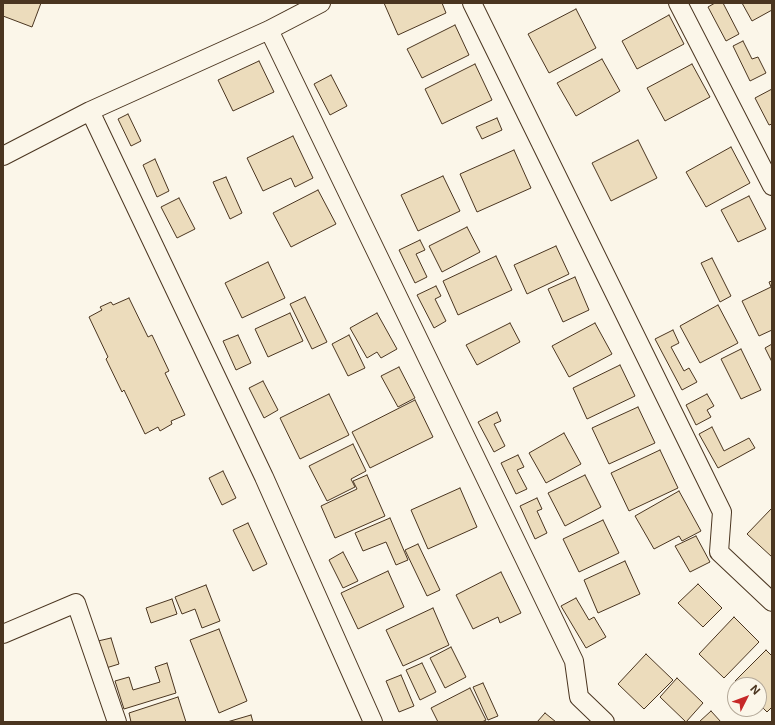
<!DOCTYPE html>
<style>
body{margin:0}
#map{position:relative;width:775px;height:725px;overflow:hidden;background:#fbf6e9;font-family:Inter,sans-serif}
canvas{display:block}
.frame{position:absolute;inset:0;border:4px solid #4a3520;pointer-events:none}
.north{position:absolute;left:727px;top:677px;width:40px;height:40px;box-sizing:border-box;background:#fbf6e9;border:1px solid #b4a999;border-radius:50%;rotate:48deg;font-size:11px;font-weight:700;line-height:16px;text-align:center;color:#4a3520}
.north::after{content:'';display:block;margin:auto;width:14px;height:18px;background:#c62828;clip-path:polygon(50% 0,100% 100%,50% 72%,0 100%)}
</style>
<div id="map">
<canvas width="775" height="725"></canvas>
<div class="frame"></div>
<div class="north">N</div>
</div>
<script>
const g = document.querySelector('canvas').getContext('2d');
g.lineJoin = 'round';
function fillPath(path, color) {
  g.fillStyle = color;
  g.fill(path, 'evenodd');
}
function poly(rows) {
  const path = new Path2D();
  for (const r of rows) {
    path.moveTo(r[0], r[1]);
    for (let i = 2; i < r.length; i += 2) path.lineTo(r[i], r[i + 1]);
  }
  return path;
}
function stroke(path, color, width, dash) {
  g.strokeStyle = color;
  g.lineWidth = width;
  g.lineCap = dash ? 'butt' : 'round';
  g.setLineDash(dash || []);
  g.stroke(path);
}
const building = poly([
 [3,3,41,3,32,27,3,16,3,3],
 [384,3,442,3,446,13,398,35,384,3],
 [715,3,723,3,739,34,726,41,708,7,715,3],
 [742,3,772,3,772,10,752,21,742,3],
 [576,9,596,48,549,73,528,34,576,9],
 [669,15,684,44,637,69,622,41,669,15],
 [455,25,469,55,422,78,407,49,455,25],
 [743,41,752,59,758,57,766,73,750,81,733,46,743,41],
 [602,59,620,91,576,116,557,83,602,59],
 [259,61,274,92,233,111,218,80,259,61],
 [475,64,492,100,442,124,425,89,475,64],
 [692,64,710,97,665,121,647,88,692,64],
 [331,75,347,106,330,115,314,84,331,75],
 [772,89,772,124,769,125,755,98,772,89],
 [128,114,141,141,131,146,118,119,128,114],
 [497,118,502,130,482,139,476,127,497,118],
 [293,136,313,178,295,187,291,178,263,191,247,158,293,136],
 [638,140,657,178,611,201,592,163,638,140],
 [731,147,750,183,706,207,686,172,731,147],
 [514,150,531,188,477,212,460,174,514,150],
 [155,159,169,191,157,197,143,165,155,159],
 [443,176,460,211,418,231,401,195,443,176],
 [226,177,242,213,230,219,213,182,226,177],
 [318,190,336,224,291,247,273,213,318,190],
 [749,196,766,229,738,242,721,210,749,196],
 [179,198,195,229,177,238,161,207,179,198],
 [467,227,480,252,442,272,429,246,467,227],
 [420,240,425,250,416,254,427,277,415,283,399,250,420,240],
 [556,246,569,274,527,294,514,265,556,246],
 [496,256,512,290,458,315,443,281,496,256],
 [712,258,731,296,720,302,701,263,712,258],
 [268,262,285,298,242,318,225,283,268,262],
 [575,277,589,310,563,322,548,289,575,277],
 [772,281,772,330,759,336,742,301,771,287,769,282,772,281],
 [436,286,441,296,435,299,446,321,434,328,417,295,436,286],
 [305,297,327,342,312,349,290,304,305,297],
 [129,298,148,337,152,335,169,371,165,373,185,415,171,421,172,424,160,431,158,427,145,434,124,390,122,392,106,359,108,357,89,317,102,310,100,307,111,302,113,305,129,298],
 [718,305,738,343,700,363,680,326,718,305],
 [290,313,303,341,268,357,255,329,290,313],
 [377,313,397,349,381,358,377,352,367,358,350,328,377,313],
 [510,323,520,342,477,365,466,345,510,323],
 [595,323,612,354,569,377,552,346,595,323],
 [673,330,679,343,671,347,684,371,689,368,697,382,682,390,655,339,673,330],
 [238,335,251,363,236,370,223,341,238,335],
 [349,335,365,368,348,376,332,344,349,335],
 [772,344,772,362,765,348,772,344],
 [741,349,761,390,741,399,721,359,741,349],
 [620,365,635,396,587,419,573,388,620,365],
 [399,367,415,398,398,407,381,376,399,367],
 [263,381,278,410,264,418,249,388,263,381],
 [329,394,349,435,300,459,280,418,329,394],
 [707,394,714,406,707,410,711,417,696,425,686,405,707,394],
 [415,400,433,437,370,468,352,432,415,400],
 [638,407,655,443,609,464,592,428,638,407],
 [497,412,501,421,494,424,505,446,494,452,478,422,497,412],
 [712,427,724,451,749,438,755,448,718,468,699,434,712,427],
 [564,433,581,464,546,483,529,453,564,433],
 [353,444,366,471,351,479,355,487,327,501,309,466,353,444],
 [660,450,678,488,629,511,611,473,660,450],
 [518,455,524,467,517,470,527,489,516,494,501,463,518,455],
 [223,471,236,498,222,505,209,478,223,471],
 [367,475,385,516,335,538,321,506,357,489,353,481,367,475],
 [585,475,601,507,565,526,548,493,585,475],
 [460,488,477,527,428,549,411,510,460,488],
 [679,491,701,531,682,541,679,536,654,549,635,516,679,491],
 [537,498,542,509,537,511,547,533,535,539,520,506,537,498],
 [772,508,772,557,747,534,772,508],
 [390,518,408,560,396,565,386,542,363,551,355,533,390,518],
 [603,520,619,553,579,572,563,539,603,520],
 [248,523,267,564,253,571,233,530,248,523],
 [696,536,710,562,690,572,675,546,696,536],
 [418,544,440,590,427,596,405,550,418,544],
 [343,552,358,581,343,588,329,560,343,552],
 [625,561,640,594,598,613,584,580,625,561],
 [388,571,404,607,358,629,341,593,388,571],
 [501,572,521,613,500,623,498,617,473,629,456,595,501,572],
 [698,584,722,608,703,627,678,603,698,584],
 [206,585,220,621,202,628,195,609,182,614,175,597,206,585],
 [576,598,589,620,594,617,606,637,586,648,561,606,576,598],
 [172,599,177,614,151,623,146,608,172,599],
 [433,608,449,645,403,666,386,630,433,608],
 [734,617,759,642,724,678,699,654,734,617],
 [219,629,247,701,219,713,190,640,219,629],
 [111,638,119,664,106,668,98,641,111,638],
 [451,647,466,677,445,688,430,658,451,647],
 [766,650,772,656,772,707,767,712,759,704,759,685,740,685,735,681,766,650],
 [646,654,673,680,644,709,618,684,646,654],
 [167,663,176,693,124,709,115,681,129,677,133,690,160,682,155,667,167,663],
 [422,663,436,692,420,700,406,670,422,663],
 [401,675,414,706,399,712,386,681,401,675],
 [677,678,703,703,686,722,660,697,677,678],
 [483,683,498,716,488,720,473,687,483,683],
 [470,688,486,720,482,722,438,722,431,708,470,688],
 [178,697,186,722,131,722,129,713,178,697],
 [711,711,721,722,699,722,711,711],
 [545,713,556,722,537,722,545,713],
 [251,715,253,722,227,722,251,715]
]);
const minor = poly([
 [472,3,722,512,719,552,772,602],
 [678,3,772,186],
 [269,30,574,661,579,697,605,722],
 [90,111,264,477,373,722],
 [3,156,90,111,269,30,321,3],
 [3,634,76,603,117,722]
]);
fillPath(building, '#ecdcbc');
stroke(building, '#4a3520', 1);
stroke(minor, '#4a3520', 20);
stroke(minor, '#fbf6e9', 18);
</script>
